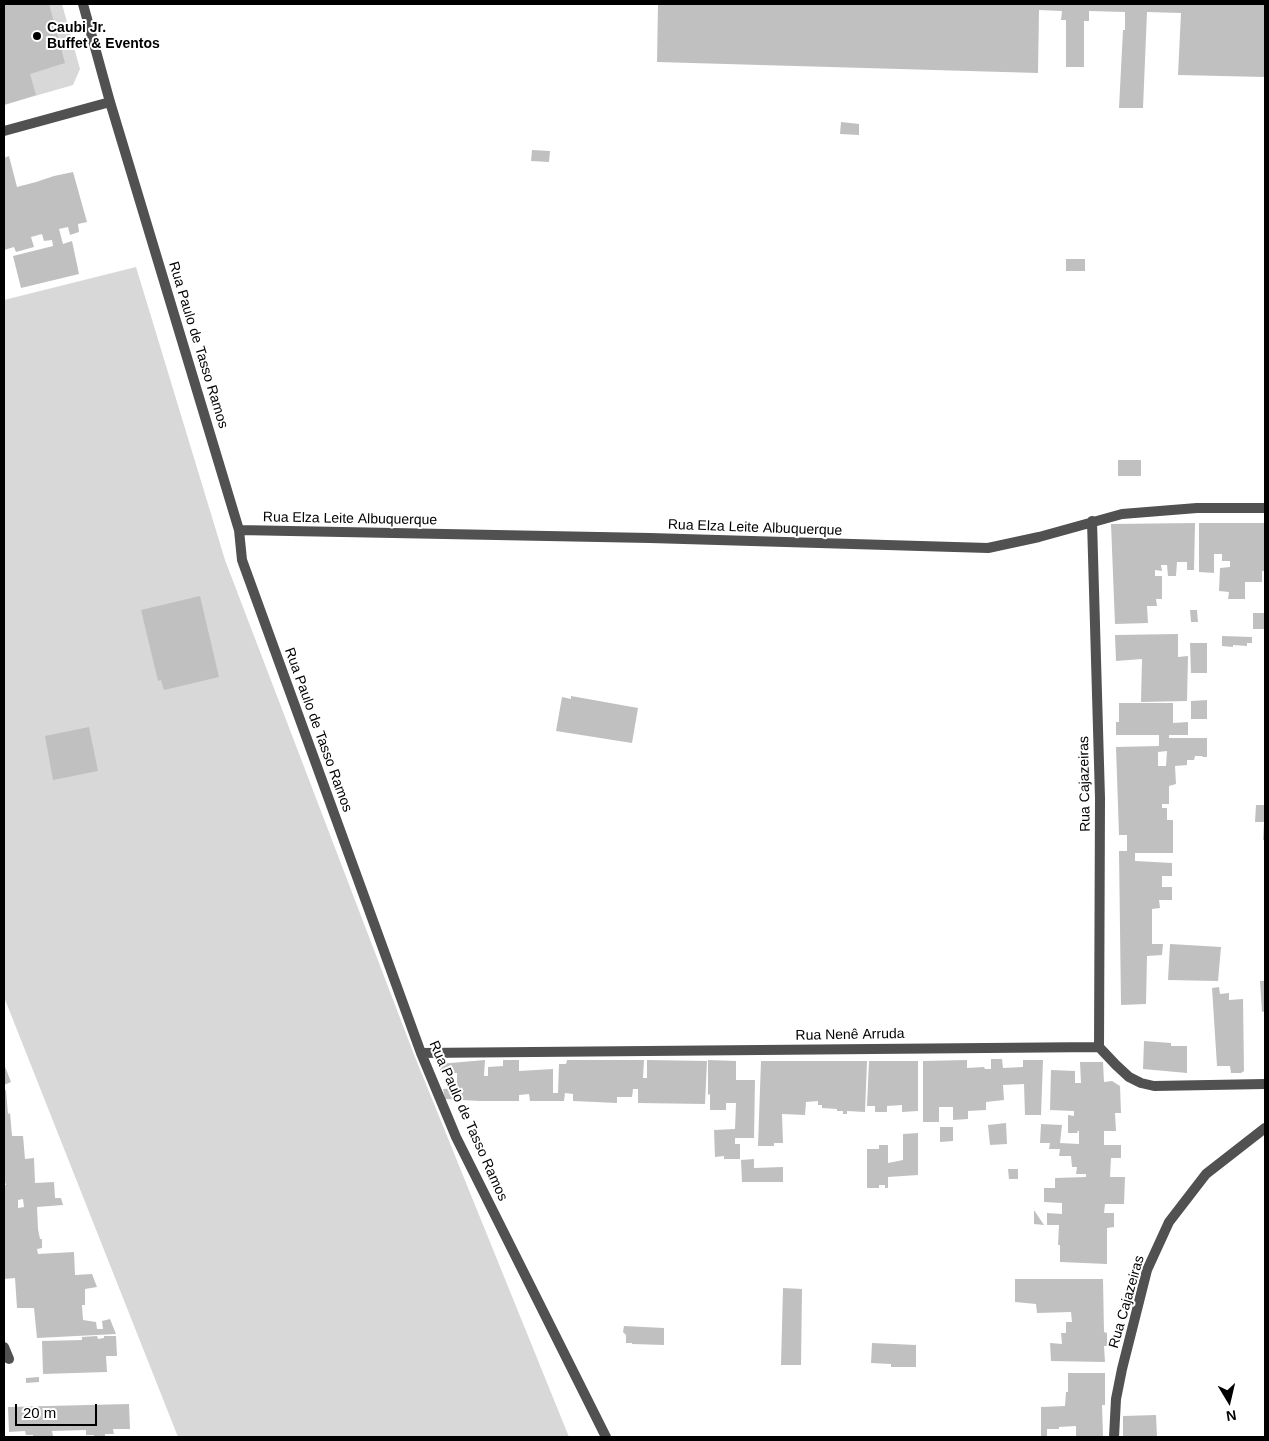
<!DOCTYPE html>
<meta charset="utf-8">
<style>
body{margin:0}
#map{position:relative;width:1269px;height:1441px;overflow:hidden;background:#fff;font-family:Arial,sans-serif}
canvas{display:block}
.frame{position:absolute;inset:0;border:5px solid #000;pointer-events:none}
.north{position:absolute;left:1204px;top:1376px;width:50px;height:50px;-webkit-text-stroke:4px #fff;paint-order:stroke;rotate:171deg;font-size:14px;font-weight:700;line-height:20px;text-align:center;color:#000}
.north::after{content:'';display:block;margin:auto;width:18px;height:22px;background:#000;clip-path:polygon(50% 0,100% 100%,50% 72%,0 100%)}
.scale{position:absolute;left:15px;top:1404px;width:82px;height:22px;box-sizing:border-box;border:2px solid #000;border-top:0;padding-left:6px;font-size:15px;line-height:18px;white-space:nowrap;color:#000;-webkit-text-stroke:4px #fff;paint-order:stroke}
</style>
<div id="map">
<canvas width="1269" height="1441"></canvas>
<div class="frame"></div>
<div class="north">N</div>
<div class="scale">20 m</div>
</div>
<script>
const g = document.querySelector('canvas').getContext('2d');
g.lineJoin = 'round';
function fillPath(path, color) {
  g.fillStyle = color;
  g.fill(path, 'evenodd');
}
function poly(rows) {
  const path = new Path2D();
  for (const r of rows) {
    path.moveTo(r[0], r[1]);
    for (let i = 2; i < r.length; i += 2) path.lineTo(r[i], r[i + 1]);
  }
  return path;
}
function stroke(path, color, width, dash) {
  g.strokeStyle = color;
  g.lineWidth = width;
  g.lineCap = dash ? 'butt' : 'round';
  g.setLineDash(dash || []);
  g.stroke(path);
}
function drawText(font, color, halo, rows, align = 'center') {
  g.font = font + ' Arial,sans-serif';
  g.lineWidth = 4;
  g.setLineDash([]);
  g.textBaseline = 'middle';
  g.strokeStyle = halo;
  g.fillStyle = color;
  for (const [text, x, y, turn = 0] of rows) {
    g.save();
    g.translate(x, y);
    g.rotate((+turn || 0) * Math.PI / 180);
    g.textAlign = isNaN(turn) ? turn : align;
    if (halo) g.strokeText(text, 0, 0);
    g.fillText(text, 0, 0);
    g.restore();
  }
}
const green = poly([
 [4,4,62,4,80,69,73,85,4,105],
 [136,267,225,560,413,1052,569,1437,178,1437,4,997,4,300]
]);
const building = poly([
 [4,4,49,4,65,63,30,74,36,95,4,105],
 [658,4,1265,4,1265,77,1178,75,1181,13,1147,12,1143,108,1119,108,1123,30,1125,30,1125,12,1089,11,1089,21,1084,21,1084,67,1066,67,1066,20,1061,20,1062,11,1039,10,1038,73,657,62],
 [841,122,859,124,859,135,840,134],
 [532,150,550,151,549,162,531,161],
 [9,156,17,187,36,182,54,176,73,172,87,222,78,224,79,232,70,235,68,227,59,229,63,244,72,241,79,274,21,288,13,256,53,246,52,240,44,241,42,234,31,237,34,247,16,252,14,247,4,250,4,158],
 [1066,259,1085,259,1085,271,1066,271],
 [1118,460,1141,460,1141,476,1118,476],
 [1195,523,1194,570,1187,570,1187,562,1177,562,1176,576,1168,576,1167,565,1161,565,1162,571,1155,570,1155,576,1162,576,1162,599,1156,599,1157,606,1147,606,1148,623,1115,624,1111,524],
 [1199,523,1265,523,1265,571,1262,571,1262,582,1245,582,1245,599,1228,599,1229,592,1219,591,1220,568,1230,567,1230,561,1222,561,1222,554,1214,554,1214,573,1199,572],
 [200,596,219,677,164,690,161,680,158,681,141,610],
 [1190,610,1197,610,1198,622,1191,622],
 [1253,613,1265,613,1265,629,1253,629],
 [1178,634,1178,657,1188,656,1187,701,1141,702,1142,659,1116,661,1115,635],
 [1222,636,1252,637,1252,643,1247,643,1247,646,1233,645,1233,647,1222,646],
 [1190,643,1207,643,1207,673,1191,673],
 [571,696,638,708,632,743,556,731,562,697,571,699],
 [1207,700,1207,719,1191,719,1191,701],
 [1119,703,1173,703,1173,723,1188,722,1188,735,1169,735,1169,738,1207,738,1207,757,1202,757,1203,756,1195,756,1194,760,1187,760,1187,765,1175,766,1176,784,1169,786,1169,804,1162,804,1162,808,1167,808,1167,820,1173,820,1173,853,1135,853,1135,861,1172,863,1172,876,1162,876,1162,887,1172,887,1172,900,1159,900,1160,908,1152,909,1152,944,1163,944,1162,955,1147,956,1146,1004,1121,1005,1119,851,1127,851,1127,835,1119,835,1116,747,1159,746,1159,735,1116,735,1116,722,1119,722],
 [1167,751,1166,766,1158,766,1158,752],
 [89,727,98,771,53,780,45,736],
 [1256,805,1265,805,1265,840,1263,840,1264,822,1255,822],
 [1170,944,1221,947,1218,981,1168,980],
 [1260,981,1265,981,1265,1011,1262,1012],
 [1219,987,1220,994,1229,993,1229,1000,1243,999,1244,1071,1241,1073,1231,1073,1230,1066,1217,1066,1212,988],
 [1144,1041,1171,1043,1171,1046,1187,1046,1187,1073,1143,1069],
 [991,1059,1002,1059,1003,1068,1023,1067,1023,1060,1043,1060,1041,1115,1025,1115,1024,1084,1003,1085,1004,1100,986,1102,986,1110,968,1111,968,1119,953,1120,953,1107,939,1107,939,1122,923,1122,923,1061,967,1060,967,1068,984,1067,985,1069,991,1069],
 [485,1060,484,1076,488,1076,488,1067,503,1066,503,1060,519,1060,519,1071,553,1069,553,1093,558,1093,559,1064,566,1064,567,1060,644,1060,643,1078,647,1078,647,1060,707,1061,705,1104,638,1103,638,1089,633,1089,632,1097,617,1097,617,1103,573,1101,573,1094,565,1093,564,1101,530,1101,529,1094,519,1095,519,1101,479,1101,445,1099,443,1089,457,1088,457,1073,441,1074,439,1064],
 [708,1060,736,1061,736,1080,755,1080,754,1138,735,1138,735,1144,740,1144,740,1159,724,1159,724,1156,715,1157,714,1130,735,1129,736,1103,726,1103,726,1110,710,1110,710,1094,708,1095],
 [761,1061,867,1061,865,1112,847,1111,847,1114,843,1114,843,1111,837,1111,837,1109,822,1108,822,1105,818,1105,818,1101,806,1102,805,1115,782,1114,783,1143,774,1143,774,1146,758,1146],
 [869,1061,918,1061,918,1111,902,1112,902,1105,887,1106,887,1112,875,1112,875,1106,867,1106],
 [1080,1062,1103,1062,1104,1082,1112,1081,1120,1086,1121,1113,1115,1113,1116,1131,1104,1131,1104,1145,1121,1145,1121,1158,1111,1158,1110,1177,1125,1177,1124,1204,1105,1204,1104,1213,1114,1213,1114,1227,1107,1228,1107,1264,1060,1262,1060,1245,1058,1245,1059,1225,1047,1225,1047,1213,1062,1214,1062,1203,1044,1202,1044,1188,1055,1188,1055,1178,1086,1177,1086,1174,1076,1174,1077,1167,1072,1167,1071,1156,1059,1156,1060,1149,1049,1149,1050,1143,1040,1143,1041,1124,1062,1125,1060,1143,1079,1144,1079,1131,1077,1131,1078,1133,1068,1133,1068,1115,1074,1116,1074,1111,1050,1110,1051,1070,1075,1071,1075,1083,1081,1083],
 [4,1064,11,1082,4,1085],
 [6,1090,8,1114,10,1113,12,1136,23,1136,25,1159,34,1158,35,1183,54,1182,55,1198,61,1198,63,1205,37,1207,38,1229,40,1239,42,1239,42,1248,37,1249,38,1254,74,1252,75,1275,92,1274,97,1287,85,1289,85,1305,82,1305,83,1320,96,1322,97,1329,103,1329,102,1321,110,1319,116,1334,37,1338,34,1308,17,1308,15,1278,4,1279,4,1185,6,1185,5,1182,4,1182,4,1091],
 [23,1199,24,1207,18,1208,18,1200],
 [1006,1123,1007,1144,990,1145,988,1125],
 [940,1127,953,1127,953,1141,940,1142],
 [918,1133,918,1175,888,1177,888,1188,885,1188,885,1185,879,1185,879,1188,867,1188,867,1149,879,1149,879,1145,888,1145,888,1163,903,1160,903,1134],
 [754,1159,754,1168,783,1167,783,1182,742,1182,741,1160],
 [1008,1169,1018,1169,1018,1179,1009,1179],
 [1034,1210,1044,1225,1034,1224],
 [1015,1279,1103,1279,1104,1332,1107,1333,1107,1346,1104,1346,1105,1362,1051,1361,1050,1343,1062,1344,1061,1333,1066,1333,1066,1322,1072,1322,1071,1312,1037,1313,1036,1304,1015,1302],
 [783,1288,802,1289,801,1365,781,1365],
 [624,1326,664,1328,664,1345,632,1344,632,1343,626,1343,626,1335,623,1332],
 [97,1336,98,1339,104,1338,104,1336,116,1336,117,1356,106,1356,107,1372,43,1374,42,1341,82,1340,82,1337],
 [872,1343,916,1345,916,1367,891,1367,891,1364,871,1363],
 [1068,1373,1105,1373,1105,1405,1102,1405,1103,1437,1076,1437,1076,1426,1059,1427,1059,1429,1047,1429,1047,1437,1041,1437,1041,1407,1065,1406,1066,1392,1068,1392],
 [39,1377,39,1382,26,1383,26,1378],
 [129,1404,130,1429,113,1429,114,1434,105,1434,105,1437,94,1437,94,1435,86,1435,86,1430,52,1431,53,1436,45,1436,45,1437,33,1437,33,1435,26,1435,25,1431,9,1432,8,1407],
 [1156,1415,1157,1437,1123,1437,1123,1416]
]);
const street = poly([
 [83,4,110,102,239,530,242,560,421,1053,456,1137,606,1437],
 [4,131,110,102],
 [1092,521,1100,798,1099,1047],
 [239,530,650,538,988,548,1039,537,1122,514,1197,508,1265,508],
 [421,1053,1099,1047,1116,1065,1129,1077,1141,1083,1154,1086,1265,1084],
 [4,1347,9,1359],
 [1114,1437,1116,1399,1122,1369,1147,1270,1169,1222,1206,1174,1265,1128]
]);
const markers = [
 [37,36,5,"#000"]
];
const poiNames = [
 ["Caubi Jr.",47,28],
 ["Buffet & Eventos",47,44]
];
const streetNames = [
 ["Rua Paulo de Tasso Ramos",198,345,73],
 ["Rua Elza Leite Albuquerque",350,519,1],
 ["Rua Elza Leite Albuquerque",755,528,2],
 ["Rua Paulo de Tasso Ramos",318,730,70],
 ["Rua Cajazeiras",1085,784,-91],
 ["Rua Nenê Arruda",850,1035,-1],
 ["Rua Paulo de Tasso Ramos",468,1121,66],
 ["Rua Cajazeiras",1127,1302,-74]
];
fillPath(green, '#d8d8d8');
fillPath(building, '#c0c0c0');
stroke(street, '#515151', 10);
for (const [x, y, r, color] of markers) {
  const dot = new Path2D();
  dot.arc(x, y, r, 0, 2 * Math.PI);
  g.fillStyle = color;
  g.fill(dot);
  stroke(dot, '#fff', 2);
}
drawText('bold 14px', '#000', '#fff', poiNames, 'left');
drawText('14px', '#000', '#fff', streetNames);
</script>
